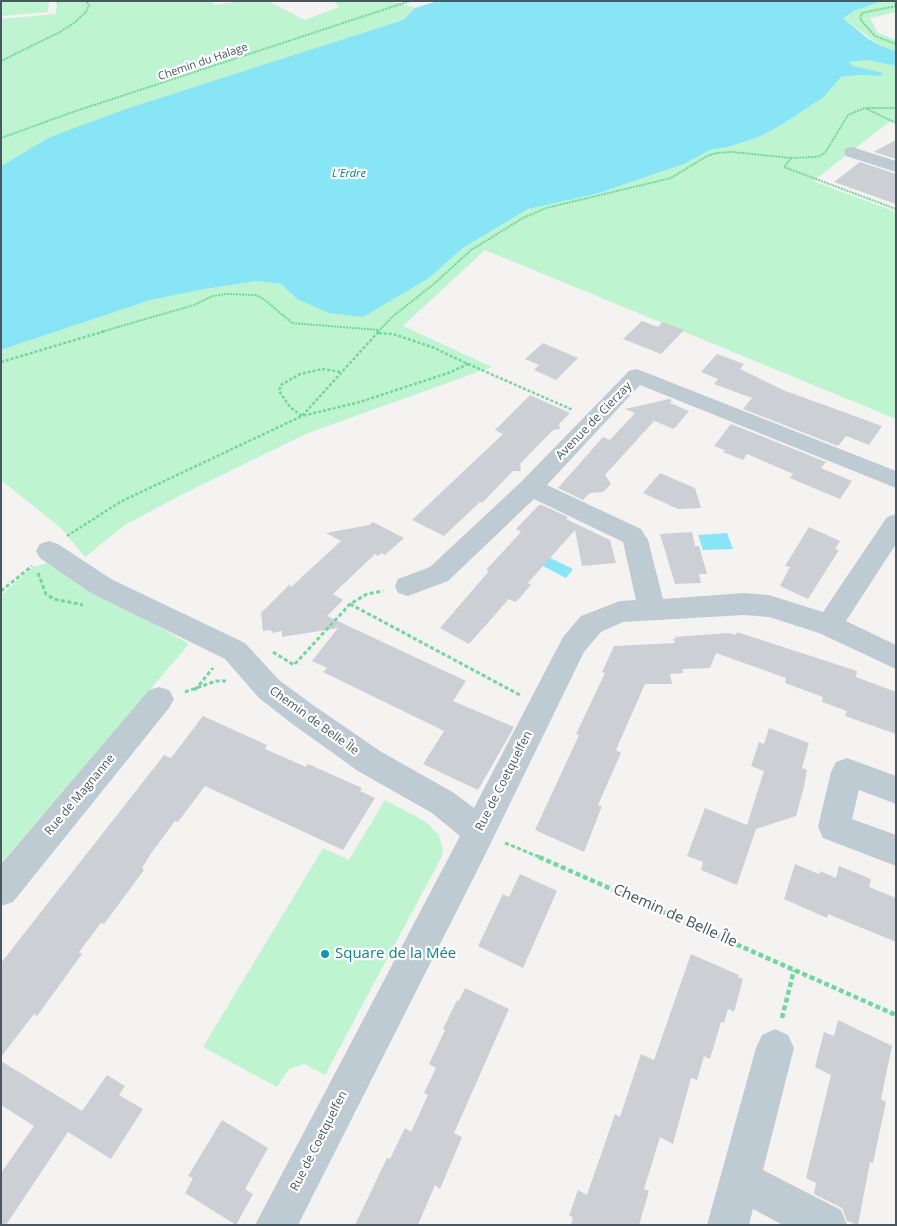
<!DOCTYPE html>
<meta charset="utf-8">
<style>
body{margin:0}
#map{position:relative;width:897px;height:1226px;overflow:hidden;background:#f5f2f2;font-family:"Open Sans",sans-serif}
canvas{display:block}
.frame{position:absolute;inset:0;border:2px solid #485762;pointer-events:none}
</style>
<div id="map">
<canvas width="897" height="1226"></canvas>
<div class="frame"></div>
</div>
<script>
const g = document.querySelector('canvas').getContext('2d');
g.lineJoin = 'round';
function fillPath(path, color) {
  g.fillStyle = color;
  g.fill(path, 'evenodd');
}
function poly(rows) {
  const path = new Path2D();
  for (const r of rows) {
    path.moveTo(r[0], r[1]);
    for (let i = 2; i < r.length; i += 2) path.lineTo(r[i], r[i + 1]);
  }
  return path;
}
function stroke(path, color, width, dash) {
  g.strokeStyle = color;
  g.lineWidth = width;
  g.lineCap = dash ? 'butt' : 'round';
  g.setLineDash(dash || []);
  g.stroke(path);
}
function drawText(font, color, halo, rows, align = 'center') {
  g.font = font + ' "Open Sans",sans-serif';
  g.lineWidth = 4.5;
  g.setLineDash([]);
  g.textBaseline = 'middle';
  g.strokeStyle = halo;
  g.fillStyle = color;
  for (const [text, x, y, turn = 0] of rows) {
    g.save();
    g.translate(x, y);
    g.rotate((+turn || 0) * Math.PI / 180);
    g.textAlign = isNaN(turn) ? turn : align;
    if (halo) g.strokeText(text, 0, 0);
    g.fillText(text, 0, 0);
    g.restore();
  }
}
const green = poly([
 [1,1,49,1,48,12,1,16],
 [57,1,210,1,215,5,242,1,268,1,305,20,339,7,333,1,393,1,415,8,403,20,50,137,1,166,1,19,56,14],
 [882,1,896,1,896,12,870,18,878,33,896,40,896,51,879,45,843,18,854,11],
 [868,60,896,66,896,121,889,122,813,181,896,212,896,419,485,250,403,326,492,367,308,433,185,493,125,525,85,557,62,529,1,480,1,350,151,300,205,289,257,281,281,284,297,299,429,278,463,248,528,209,596,194,684,164,710,150,728,147,759,137,783,124,824,97,841,77,860,75,879,76,884,73,853,66,848,62],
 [50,562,97,592,189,644,1,863,1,595,33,567],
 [385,800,426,822,439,835,443,850,441,858,325,1075,304,1064,289,1069,277,1087,203,1047,323,848,349,860]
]);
const water = poly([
 [438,1,882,1,854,11,843,18,867,38,879,45,896,51,896,66,868,60,849,62,853,66,884,73,880,76,860,75,841,77,824,97,783,124,759,137,728,147,710,150,684,164,596,194,528,209,463,248,429,278,363,317,329,313,297,299,281,284,257,281,205,289,151,300,1,350,1,166,50,137,129,108,403,20,415,8],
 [727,533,733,549,703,550,698,535],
 [548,557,573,569,566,578,541,565]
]);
const building = poly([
 [896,140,896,159,874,152,875,151],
 [860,162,896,174,896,204,834,182],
 [642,321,658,327,662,322,684,330,661,354,623,339],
 [543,343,578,358,556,380,534,370,539,365,525,359],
 [717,354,744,364,740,369,783,390,882,426,869,445,846,436,838,446,743,409,752,398,714,384,718,379,701,372],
 [530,395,570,413,559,424,560,429,553,430,520,464,521,471,513,471,482,503,480,502,444,536,412,520,503,434,495,430],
 [669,399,672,400,670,403,689,411,674,429,654,421,605,475,611,484,603,492,590,493,583,500,558,488,603,437,610,440,635,413,625,409],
 [731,424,826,462,821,468,852,481,840,499,790,478,793,474,747,454,743,460,723,452,725,450,714,446],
 [660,473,695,488,701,508,678,509,643,493],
 [539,505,542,505,568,517,566,519,610,540,616,563,582,566,575,530,528,583,531,585,519,599,515,602,509,599,469,644,440,628,489,571,486,570,521,532,516,529],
 [373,522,404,538,385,555,381,553,378,556,375,554,333,594,343,600,327,616,466,681,453,701,514,727,478,790,423,764,444,731,323,672,327,668,312,661,338,628,282,637,282,631,272,633,271,630,263,631,261,613,290,584,291,587,341,541,326,533,369,525],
 [809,527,840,541,835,549,839,550,808,599,780,586,790,567,785,566],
 [692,532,695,546,699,546,707,574,699,574,701,583,675,584,660,534],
 [737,632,857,671,856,677,896,692,896,734,845,716,847,711,822,702,823,697,785,683,786,678,716,653,710,668,683,669,683,673,670,674,672,684,645,684,616,750,621,753,598,805,602,806,584,852,535,830,579,735,576,734,605,673,602,672,614,646,675,643,673,639,677,638,673,637,729,633,736,635],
 [203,716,267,745,265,749,306,767,308,764,362,788,360,791,375,798,343,850,205,786,178,822,175,821,152,852,142,868,144,870,104,924,101,923,79,952,82,954,37,1016,34,1014,1,1057,1,963,164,755,171,758],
 [769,728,809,743,802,768,807,770,804,787,796,816,756,829,737,885,701,870,703,862,687,856,705,808,747,825,764,771,751,766,759,742,764,744],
 [795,864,819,874,820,871,836,878,839,866,871,879,869,887,896,898,896,942,828,914,827,918,784,899],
 [520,874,557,891,523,968,478,946,503,894,509,897],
 [691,954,739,975,738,977,743,979,734,1012,728,1009,724,1023,721,1022,710,1059,704,1056,697,1080,691,1078,673,1144,660,1137,644,1189,649,1191,639,1225,571,1225,573,1217,569,1216,578,1190,587,1195,615,1114,620,1117,641,1054,654,1060],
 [465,988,509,1009,454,1133,462,1137,440,1189,435,1185,418,1225,355,1225,387,1158,390,1159,405,1128,411,1132,428,1095,424,1093,436,1068,429,1064,445,1030,443,1029,457,1000,459,1001],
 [838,1020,892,1046,881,1099,886,1102,873,1163,870,1162,858,1225,847,1221,842,1208,814,1194,816,1183,806,1178,831,1075,815,1067,824,1032,834,1036],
 [1,1061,82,1111,107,1075,125,1086,119,1095,143,1109,111,1159,68,1132,6,1225,1,1225,1,1173,34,1126,1,1105],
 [222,1120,268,1148,245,1189,253,1194,236,1225,185,1193,193,1178,188,1176]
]);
const pathFar3 = poly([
 [57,2,59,1],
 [896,6,862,13,860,19,875,36,896,44],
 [1,61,60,32,74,23,86,12,89,5,86,1],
 [867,109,896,123],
 [1,138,73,112,410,1],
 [791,158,784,167,896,209],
 [101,332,194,305,213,296,226,294,256,295,265,300,292,323,378,330],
 [378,332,392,317,435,283,471,250,523,218,546,208,671,178,707,156,717,153,732,152,792,158,817,157,825,153,848,115,865,108,896,108]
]);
const pathFar2 = poly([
 [1,362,105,331],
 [468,364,573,410],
 [340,372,323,369,300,374,281,385,279,391,290,407,302,416,360,402,451,372,468,364,432,347,393,334,376,333],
 [67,536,120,502,302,416,379,331]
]);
const pathFar1 = poly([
 [38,573,46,594,54,599,83,605],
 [1,591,32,566],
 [350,604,520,695],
 [273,652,294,665,350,604,367,594,383,591],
 [195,690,213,668],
 [185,692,216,681,226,681],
 [505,843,542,858]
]);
const path = poly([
 [539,857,896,1015],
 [782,1018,794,970]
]);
const street = poly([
 [852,147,896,161,896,172,846,156,844,152,846,148,852,147],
 [637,369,896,471,896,488,640,385,547,485,641,529,648,540,663,599,744,593,769,595,823,612,887,517,896,514,896,544,846,621,896,645,896,669,819,633,769,617,744,615,623,622,601,632,584,652,480,865,298,1225,255,1225,460,836,432,813,358,771,291,723,259,698,225,659,91,593,40,558,36,551,40,544,49,541,58,544,111,579,245,643,279,680,313,705,380,751,454,793,474,808,563,637,581,616,620,601,636,600,623,542,534,499,448,581,408,596,398,593,395,586,398,579,430,567,522,481,629,371,637,369],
 [159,687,169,690,174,699,169,708,13,902,1,906,1,864,149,690,159,687],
 [847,758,896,776,896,804,859,790,852,819,896,835,896,866,823,838,818,827,831,772,836,762,847,758],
 [775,1029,788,1035,794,1048,763,1170,841,1210,847,1225,783,1225,753,1209,749,1225,707,1225,756,1048,762,1035,775,1029]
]);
const markers = [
 [325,954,5,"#0f9aa8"]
];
const farStreetnames = [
 ["Chemin du Halage",203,62,-19]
];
const farWaternames = [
 ["L'Erdre",349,174]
];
const streetNames = [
 ["Avenue de Cierzay",594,421,-46],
 ["Chemin de Belle Île",314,721,36],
 ["Rue de Coetquelfen",504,781,-63],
 ["Rue de Magnanne",80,795,-50],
 ["Rue de Coetquelfen",319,1141,-63]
];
const nearStreetnames = [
 ["Chemin de Belle Île",675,916,24]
];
const nearCulturenames = [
 ["Square de la Mée",335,954]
];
fillPath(green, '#bff4d0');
fillPath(water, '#88e5f5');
fillPath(building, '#ccd0d5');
stroke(pathFar3, '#73d69f', 2, [2, 1]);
stroke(pathFar2, '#73d69f', 2.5, [3, 2]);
stroke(pathFar1, '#73d69f', 3, [4, 2.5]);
stroke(path, '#73d69f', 4.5, [5, 3]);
fillPath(street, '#bfcbd3');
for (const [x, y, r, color] of markers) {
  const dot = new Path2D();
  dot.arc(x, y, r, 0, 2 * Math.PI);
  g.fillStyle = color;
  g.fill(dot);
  stroke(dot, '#fff', 2);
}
drawText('11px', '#485762', '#fff', farStreetnames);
drawText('italic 11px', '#047d92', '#fff', farWaternames);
drawText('12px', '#485762', '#fff', streetNames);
drawText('15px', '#485762', '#fff', nearStreetnames);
drawText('15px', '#0d838f', '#fff', nearCulturenames, 'left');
</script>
